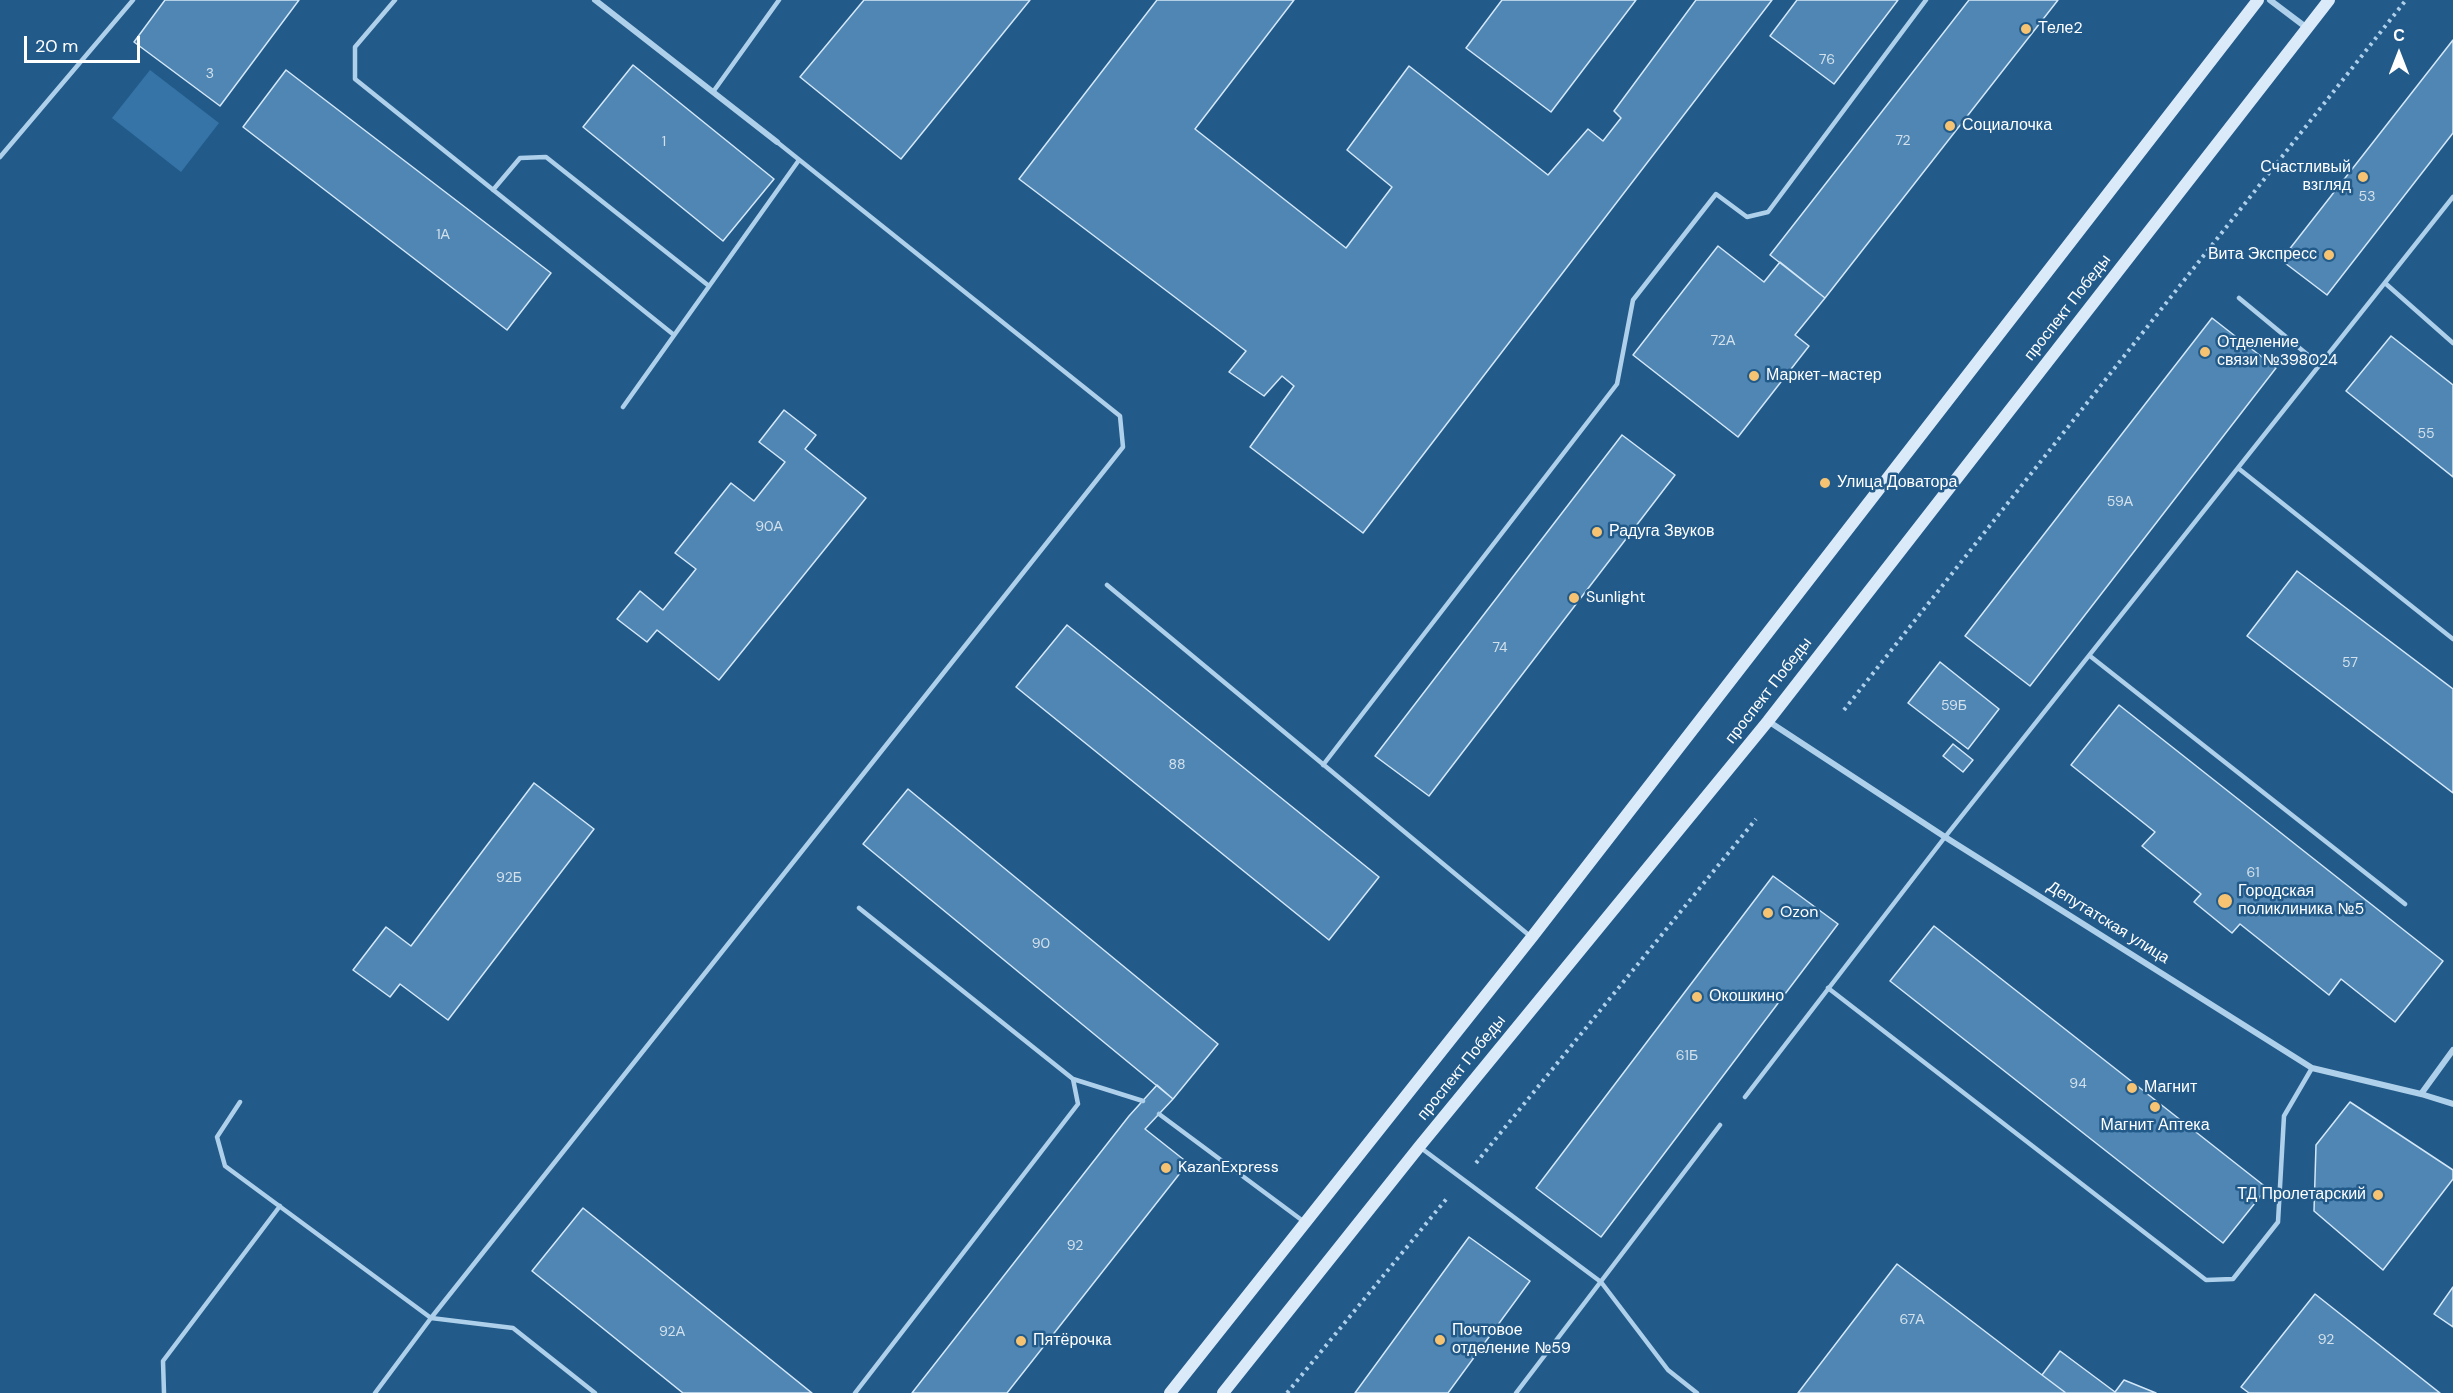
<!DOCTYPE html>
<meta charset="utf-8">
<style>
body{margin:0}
#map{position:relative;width:2453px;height:1393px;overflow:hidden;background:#225a8a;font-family:"DM Sans",sans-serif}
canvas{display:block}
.north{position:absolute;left:2369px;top:24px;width:60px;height:60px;-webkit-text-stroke:4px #225a8a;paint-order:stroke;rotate:0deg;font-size:16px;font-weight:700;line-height:24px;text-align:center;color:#fff}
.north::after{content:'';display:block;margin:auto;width:21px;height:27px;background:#fff;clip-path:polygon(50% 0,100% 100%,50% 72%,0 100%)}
.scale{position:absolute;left:24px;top:36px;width:116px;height:27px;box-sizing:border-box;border:3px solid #fff;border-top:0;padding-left:8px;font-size:18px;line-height:21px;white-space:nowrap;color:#fff;-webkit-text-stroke:4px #225a8a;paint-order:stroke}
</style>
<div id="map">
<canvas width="2453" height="1393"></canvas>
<div class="north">С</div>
<div class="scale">20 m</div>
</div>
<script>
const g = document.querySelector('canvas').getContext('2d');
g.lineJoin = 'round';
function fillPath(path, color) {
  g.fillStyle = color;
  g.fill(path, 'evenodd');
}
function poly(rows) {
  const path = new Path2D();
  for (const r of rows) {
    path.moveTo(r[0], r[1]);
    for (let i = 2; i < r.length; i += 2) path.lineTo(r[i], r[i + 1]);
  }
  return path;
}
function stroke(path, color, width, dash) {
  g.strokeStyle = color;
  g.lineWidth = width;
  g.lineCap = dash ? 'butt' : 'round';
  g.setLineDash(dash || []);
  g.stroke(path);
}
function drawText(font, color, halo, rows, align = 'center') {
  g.font = font + ' "DM Sans",sans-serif';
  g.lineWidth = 5;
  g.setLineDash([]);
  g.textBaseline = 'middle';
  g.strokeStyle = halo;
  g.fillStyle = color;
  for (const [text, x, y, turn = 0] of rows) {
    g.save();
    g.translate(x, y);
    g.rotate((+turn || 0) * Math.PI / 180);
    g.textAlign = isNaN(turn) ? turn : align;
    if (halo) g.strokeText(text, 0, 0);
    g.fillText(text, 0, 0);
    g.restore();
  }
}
const green = poly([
 [150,70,219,123,181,172,112,118]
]);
const building = poly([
 [165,0,299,0,220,106,134,42,165,0],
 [864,0,1030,0,901,159,800,77,864,0],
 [1157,0,1294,0,1195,129,1346,248,1392,187,1347,150,1409,66,1548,175,1588,129,1603,141,1621,118,1614,111,1696,0,1772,0,1363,533,1250,447,1294,386,1282,376,1264,396,1229,372,1246,351,1019,179,1157,0],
 [1502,0,1636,0,1551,112,1466,48,1502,0],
 [1797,0,1898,0,1834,84,1770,36,1797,0],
 [1969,0,2058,0,1825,298,1770,255,1969,0],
 [2453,40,2453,133,2327,295,2281,260,2453,40],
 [633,65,774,179,723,241,583,127,633,65],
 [286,70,551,273,507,330,243,127,286,70],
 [1718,246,1764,282,1780,262,1825,298,1795,335,1809,346,1738,437,1633,355,1718,246],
 [2212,318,2276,368,2030,686,1965,636,2212,318],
 [2391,336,2453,385,2453,477,2346,391,2391,336],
 [784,410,816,435,805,449,866,498,719,680,657,630,647,642,617,619,640,591,663,610,696,569,675,553,731,483,754,501,785,462,759,442,784,410],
 [1622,435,1675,475,1429,796,1375,756,1622,435],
 [2297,571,2453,689,2453,793,2247,636,2297,571],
 [1067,625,1379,877,1329,940,1016,687,1067,625],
 [1940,662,1999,709,1968,749,1908,703,1940,662],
 [2119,705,2443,961,2395,1022,2341,979,2329,995,2240,924,2232,933,2194,902,2201,894,2142,846,2155,832,2071,765,2119,705],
 [1953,744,1973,760,1963,772,1943,756,1953,744],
 [534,783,594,829,448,1020,400,984,390,997,353,970,386,927,411,946,534,783],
 [908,789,1218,1044,1173,1099,863,844,908,789],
 [1773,876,1838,924,1601,1237,1536,1188,1773,876],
 [1934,926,2267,1188,2223,1243,1890,981,1934,926],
 [1157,1085,1173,1099,1145,1129,1188,1163,1007,1393,912,1393,1129,1116,1157,1085],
 [2350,1102,2453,1170,2453,1179,2383,1270,2314,1211,2316,1145,2350,1102],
 [583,1208,812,1393,683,1393,532,1271,583,1208],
 [1469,1237,1530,1281,1448,1393,1355,1393,1469,1237],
 [1897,1264,2042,1375,2066,1393,1798,1393,1897,1264],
 [2453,1287,2453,1327,2434,1314,2453,1287],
 [2315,1294,2440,1393,2249,1393,2241,1387,2315,1294],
 [2060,1351,2115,1392,2124,1380,2156,1393,2066,1393,2042,1375,2060,1351]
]);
const path = poly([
 [1844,710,2406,0],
 [1476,1163,1756,819],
 [1287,1393,1448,1197]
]);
const service = poly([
 [395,0,355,47,355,79,674,335],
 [713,92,779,0],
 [0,157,133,0],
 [493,190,520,158,546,157,709,286],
 [2385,283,2453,343],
 [2239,298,2320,365],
 [623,407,799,160],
 [2238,468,2453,639],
 [1107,585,1530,936],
 [2090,656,2405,904],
 [1323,765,1617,384,1633,300,1716,194,1747,217,1768,212,1926,0],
 [1828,988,2206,1280,2233,1279,2278,1222,2284,1116,2312,1068],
 [1073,1079,1143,1101],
 [1745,1097,1945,837,2453,197],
 [240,1102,217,1137,225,1166,431,1318,513,1328,595,1393],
 [1159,1114,1303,1221],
 [1421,1148,1601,1282,1668,1370,1697,1393],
 [164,1393,163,1361,280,1206],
 [375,1393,431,1318,1123,447,1120,416,777,142],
 [855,1393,1078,1104,1073,1079,859,908],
 [1516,1393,1720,1125]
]);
const minor = poly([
 [595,0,777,142],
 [2270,0,2307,28],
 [1768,721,1945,837,2312,1068,2421,1094,2453,1104],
 [2421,1094,2453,1050]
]);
const secondary = poly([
 [1170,1393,1532,937,2258,0],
 [1223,1393,1419,1147,1768,721,2329,0]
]);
const markers = [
 [2026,29,6,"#f6c372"],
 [1950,126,6,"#f6c372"],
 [2363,177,6,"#f6c372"],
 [2329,255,6,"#f6c372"],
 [2205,352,6,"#f6c372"],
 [1754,376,6,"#f6c372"],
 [1825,483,6,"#f6c372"],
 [1597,532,6,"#f6c372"],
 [1574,598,6,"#f6c372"],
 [2225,901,8,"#f6c372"],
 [1768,913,6,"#f6c372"],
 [1697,997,6,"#f6c372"],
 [2132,1088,6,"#f6c372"],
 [2155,1107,6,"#f6c372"],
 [1166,1168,6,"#f6c372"],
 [2378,1195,6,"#f6c372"],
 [1440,1340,6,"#f6c372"],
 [1021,1341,6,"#f6c372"]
];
const numberNames = [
 ["76",1827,60],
 ["3",210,74],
 ["72",1903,141],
 ["1",664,142],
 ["53",2367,197],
 ["1А",443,235],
 ["72А",1723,341],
 ["55",2426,434],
 ["59А",2120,502],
 ["90А",769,527],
 ["74",1500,648],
 ["57",2350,663],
 ["59Б",1954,706],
 ["88",1177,765],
 ["61",2253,873],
 ["92Б",509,878],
 ["90",1041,944],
 ["61Б",1687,1056],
 ["94",2078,1084],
 ["92",1075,1246],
 ["67А",1912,1320],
 ["92А",672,1332],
 ["92",2326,1340]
];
const poiNames = [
 ["Теле2",2038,29],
 ["Социалочка",1962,126],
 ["Счастливый",2351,168,"right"],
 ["взгляд",2351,186,"right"],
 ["Вита Экспресс",2317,255,"right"],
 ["Отделение",2217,343],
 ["связи №398024",2217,361],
 ["Маркет-мастер",1766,376],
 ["Улица Доватора",1837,483],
 ["Радуга Звуков",1609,532],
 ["Sunlight",1586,598],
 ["Городская",2238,892],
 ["поликлиника №5",2238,910],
 ["Ozon",1780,913],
 ["Окошкино",1709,997],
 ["Магнит",2144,1088],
 ["Магнит Аптека",2155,1126,"center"],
 ["KazanExpress",1178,1168],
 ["ТД Пролетарский",2366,1195,"right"],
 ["Почтовое",1452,1331],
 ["отделение №59",1452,1349],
 ["Пятёрочка",1033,1341]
];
const streetNames = [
 ["проспект Победы",2068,308,-52],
 ["проспект Победы",1769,691,-52],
 ["Депутатская улица",2108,923,32],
 ["проспект Победы",1462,1068,-51]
];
fillPath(green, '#3674a7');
fillPath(building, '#4f86b3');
stroke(building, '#d4e8f8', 1.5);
stroke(path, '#afd0ea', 4, [3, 4.5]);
stroke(service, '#afd0ea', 4.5);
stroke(minor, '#afd0ea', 6);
stroke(secondary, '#dbeaf8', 12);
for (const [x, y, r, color] of markers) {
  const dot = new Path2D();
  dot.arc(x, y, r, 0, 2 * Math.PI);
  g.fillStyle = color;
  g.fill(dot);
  stroke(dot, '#225a8a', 2);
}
drawText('14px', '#d3e1ec', null, numberNames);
drawText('16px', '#fff', '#225a8a', poiNames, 'left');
drawText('16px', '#fff', '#225a8a', streetNames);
</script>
